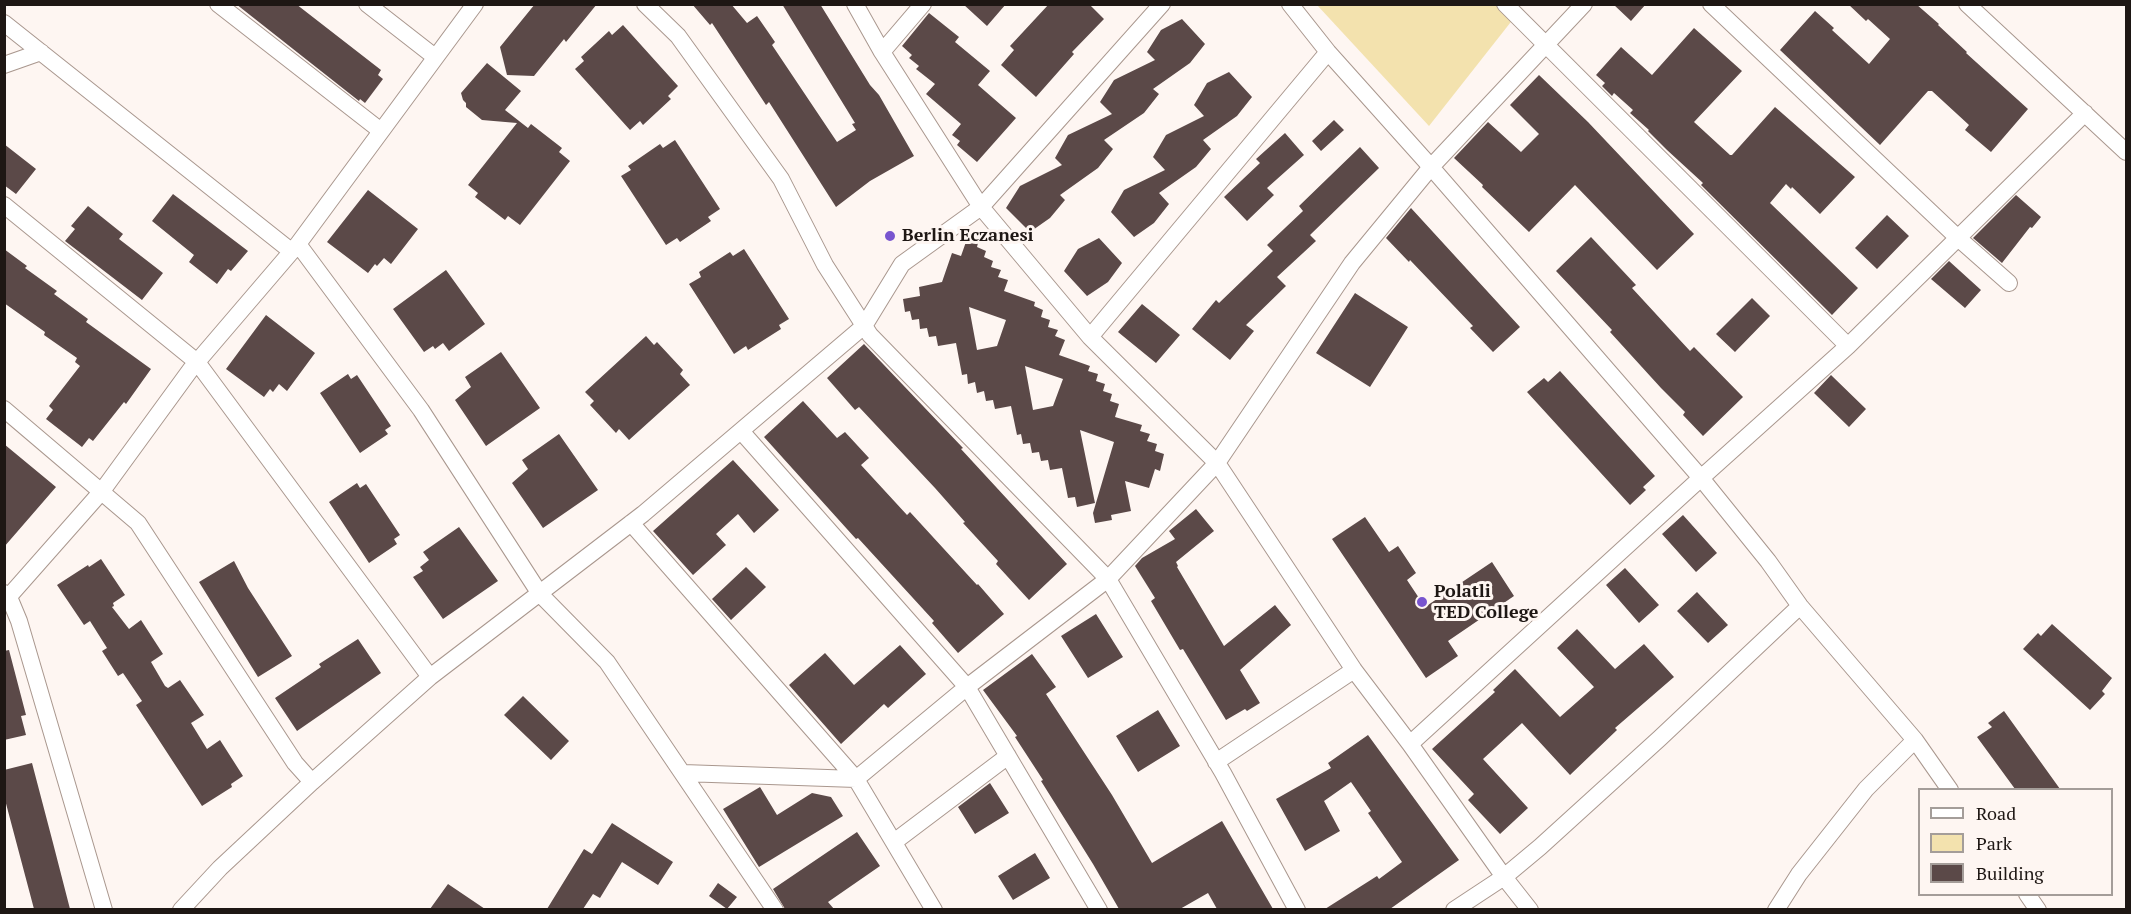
<!DOCTYPE html>
<style>
body{margin:0}
#map{position:relative;width:2131px;height:914px;overflow:hidden;background:#fef6f2;font-family:"PT Serif",serif}
canvas{display:block}
.frame{position:absolute;inset:0;border:6px solid #1e1714;pointer-events:none}
.legend{position:absolute;left:1918px;top:788px;width:195px;height:108px;box-sizing:border-box;background:#fef6f2;border:2px solid #a49d99;margin:0;padding:8px 10px;list-style:none;font-size:18px;color:#1e1714}
.legend li{display:flex;align-items:center;gap:12px;height:30px}
.legend b{width:30px;border:2px solid #a49d99}
</style>
<div id="map">
<canvas width="2131" height="914"></canvas>
<div class="frame"></div>
<ul class="legend">
<li><b style="height:8px;background:#fff"></b>Road</li>
<li><b style="height:16px;background:#f3e2ae"></b>Park</li>
<li><b style="height:16px;background:#5b4948"></b>Building</li>
</ul>
</div>
<script>
const g = document.querySelector('canvas').getContext('2d');
g.lineJoin = 'round';
function fillPath(path, color) {
  g.fillStyle = color;
  g.fill(path, 'evenodd');
}
function poly(rows) {
  const path = new Path2D();
  for (const r of rows) {
    path.moveTo(r[0], r[1]);
    for (let i = 2; i < r.length; i += 2) path.lineTo(r[i], r[i + 1]);
  }
  return path;
}
function stroke(path, color, width, dash) {
  g.strokeStyle = color;
  g.lineWidth = width;
  g.lineCap = dash ? 'butt' : 'round';
  g.setLineDash(dash || []);
  g.stroke(path);
}
function drawText(font, color, halo, rows, align = 'center') {
  g.font = font + ' "PT Serif",serif';
  g.lineWidth = 6;
  g.setLineDash([]);
  g.textBaseline = 'middle';
  g.strokeStyle = halo;
  g.fillStyle = color;
  for (const [text, x, y, turn = 0] of rows) {
    g.save();
    g.translate(x, y);
    g.rotate((+turn || 0) * Math.PI / 180);
    g.textAlign = isNaN(turn) ? turn : align;
    if (halo) g.strokeText(text, 0, 0);
    g.fillText(text, 0, 0);
    g.restore();
  }
}
const green = poly([
 [1317,5,1500,5,1514,18,1429,126]
]);
const building = poly([
 [236,4,296,4,381,70,378,75,383,79,365,103,360,99,359,101],
 [535,4,597,4,566,42,564,39,534,76,507,75,500,47],
 [692,4,731,4,747,23,757,16,775,42,772,45,837,142,856,130,852,124,855,123,782,4,820,4,870,85,879,95,914,156,870,181,836,207,769,102,766,105,712,23,710,25],
 [963,4,1006,4,987,26],
 [1049,4,1089,4,1104,19,1072,52,1074,54,1036,97,1001,65,1014,50,1010,46],
 [1613,4,1646,4,1631,21],
 [1848,4,1916,4,1939,24,1938,25,1967,52,1966,53,2028,109,1991,152,1965,130,1969,125,1932,91,1928,91,1880,145,1780,50,1815,11,1834,28,1832,30,1869,64,1890,39,1868,19,1866,21],
 [929,13,959,37,955,42,990,71,978,85,1016,118,977,162,957,145,960,141,952,135,961,124,926,94,935,84,916,69,919,66,909,58,912,55,902,46],
 [1182,19,1205,44,1190,63,1153,89,1159,94,1144,113,1104,140,1113,149,1098,168,1060,195,1065,200,1050,218,1030,232,1006,208,1020,186,1062,165,1055,158,1068,135,1112,114,1100,102,1114,80,1155,60,1147,52,1161,30],
 [623,25,678,86,668,96,671,99,643,125,640,121,630,130,575,69,584,61,581,57,609,31,612,35],
 [1694,28,1742,71,1694,122,1730,155,1732,155,1775,107,1855,177,1820,214,1792,187,1791,189,1786,184,1770,203,1858,288,1832,315,1701,185,1703,183,1667,150,1648,131,1649,130,1630,113,1633,110,1614,93,1612,96,1602,86,1605,83,1596,75,1621,47,1652,75],
 [487,63,521,91,505,110,528,128,531,124,562,148,559,152,570,161,520,225,508,216,505,220,475,197,478,193,468,185,517,123,482,120,466,107,466,103,463,100,461,93],
 [1229,72,1252,97,1237,116,1203,140,1211,149,1196,167,1159,193,1169,204,1154,223,1134,237,1111,212,1124,190,1165,170,1153,157,1166,135,1204,116,1194,105,1207,83],
 [1539,75,1588,122,1694,234,1657,270,1575,185,1529,232,1482,187,1483,185,1454,158,1488,122,1521,152,1539,134,1510,105],
 [1334,120,1344,130,1321,151,1312,141],
 [1285,133,1304,155,1267,188,1274,195,1247,221,1224,197,1260,163,1256,159],
 [675,140,720,209,708,217,711,221,680,242,677,238,666,245,621,176,631,170,628,166,660,144,663,148],
 [4,144,36,169,16,194,4,185],
 [1360,147,1379,168,1310,235,1316,241,1277,277,1286,286,1246,325,1254,331,1230,360,1192,329,1216,300,1219,303,1273,251,1267,245,1303,211,1299,206],
 [368,190,418,229,391,264,384,258,377,266,375,264,368,273,327,242],
 [173,194,248,251,231,271,228,269,217,284,189,262,194,255,152,221],
 [2016,195,2041,217,2032,228,2030,227,2002,263,1973,238],
 [88,206,123,234,119,239,163,273,142,300,65,241,75,229,71,226],
 [1411,208,1520,327,1493,352,1470,328,1473,326,1410,260,1409,262,1386,238],
 [1887,215,1909,236,1877,269,1855,248],
 [1591,237,1636,285,1632,288,1690,351,1694,347,1743,397,1703,436,1683,415,1685,412,1661,388,1610,332,1612,330,1556,271],
 [1099,238,1122,263,1108,282,1087,296,1064,271,1078,249],
 [967,239,978,243,977,247,986,251,984,257,993,261,991,267,1001,270,998,277,1008,280,1004,291,1035,302,1034,306,1043,310,1041,317,1050,320,1048,327,1058,330,1055,336,1065,340,1059,355,1090,366,1088,371,1098,374,1096,381,1105,384,1103,391,1112,394,1110,401,1119,404,1115,417,1142,425,1140,431,1150,434,1147,441,1157,444,1155,451,1164,454,1160,471,1155,469,1149,488,1125,481,1131,511,1111,515,1112,520,1095,523,1093,513,1114,442,1080,430,1095,503,1077,507,1075,497,1068,498,1062,468,1050,470,1048,460,1041,461,1039,452,1032,453,1030,443,1023,444,1021,434,1017,435,1011,406,995,409,993,400,986,401,984,391,977,393,975,382,968,384,967,374,962,375,956,343,938,346,936,336,929,337,927,328,920,329,919,319,912,320,910,311,905,312,903,299,920,296,919,287,942,282,952,253,961,256],
 [969,307,1006,320,997,346,977,350],
 [1025,366,1063,379,1053,406,1033,410],
 [4,249,27,266,25,268,57,291,54,294,88,319,86,322,151,369,126,404,124,402,93,441,89,438,82,447,46,419,53,410,49,406,80,366,75,362,77,358,44,335,45,332,4,303],
 [744,249,789,319,779,325,781,329,748,350,746,346,734,354,689,284,701,277,699,272,730,252,733,256],
 [1949,261,1981,290,1965,308,1931,279],
 [446,270,485,324,449,351,443,343,435,349,433,346,424,352,393,309],
 [1355,293,1408,327,1370,387,1316,353],
 [1752,298,1770,316,1735,352,1716,334],
 [1142,304,1180,335,1156,363,1118,332],
 [266,315,315,353,287,391,279,384,273,392,270,389,264,397,226,369],
 [646,336,654,345,657,342,683,370,680,374,690,385,629,440,619,429,616,433,590,405,594,401,585,392],
 [864,344,963,448,961,449,1067,564,1029,600,996,564,998,561,963,523,965,522,935,488,859,407,855,410,827,378],
 [501,352,540,408,486,446,455,400,471,387,465,377],
 [1560,371,1655,476,1643,487,1646,490,1630,505,1527,392,1544,378,1548,382],
 [348,374,351,379,357,375,391,426,385,430,388,434,360,453,320,393],
 [1831,375,1866,409,1849,427,1814,393],
 [803,401,837,438,845,432,869,458,861,465,907,515,910,512,977,585,978,584,1004,614,958,653,932,623,934,621,858,538,856,539,764,437],
 [559,434,598,490,543,528,512,483,528,469,522,460],
 [4,444,56,487,4,547],
 [733,460,779,510,754,533,738,514,716,534,726,545,693,575,653,531],
 [357,483,360,488,366,484,400,535,394,539,397,544,369,563,329,502],
 [1196,509,1214,531,1176,562,1178,566,1177,567,1224,646,1275,605,1291,625,1240,670,1260,703,1247,711,1245,709,1226,720,1183,649,1180,650,1151,601,1155,598,1135,566,1142,558,1175,539,1169,531],
 [1683,515,1717,553,1696,572,1662,534],
 [1365,517,1389,552,1398,546,1416,573,1407,580,1425,607,1492,562,1514,596,1448,641,1458,656,1426,678,1332,539],
 [459,527,498,581,443,619,413,577,423,571,420,567,429,560,423,552],
 [101,559,125,595,113,603,114,606,112,607,129,629,141,620,163,654,151,662,165,686,168,688,180,680,204,715,191,723,207,749,220,740,243,776,231,784,232,787,202,806,136,705,142,701,123,673,118,676,102,651,107,648,90,621,84,625,57,585,88,565,89,567],
 [234,561,248,588,292,656,258,677,199,582],
 [746,567,766,587,731,620,712,599],
 [1625,568,1659,605,1639,623,1606,585],
 [1697,592,1728,625,1708,643,1677,611],
 [1096,614,1123,657,1088,678,1061,636],
 [2052,624,2112,678,2102,691,2105,694,2090,710,2023,649,2038,633,2041,636],
 [1577,629,1615,669,1644,644,1674,677,1615,728,1617,730,1570,775,1522,723,1483,759,1528,808,1500,834,1468,800,1474,794,1432,749,1495,692,1493,690,1515,669,1560,717,1594,687,1557,648],
 [358,639,381,673,297,731,275,698,321,667,319,664],
 [900,645,926,674,888,708,884,704,841,744,789,685,825,653,854,685],
 [9,650,26,715,21,716,26,735,4,740,4,651],
 [1032,654,1056,687,1046,694,1112,795,1152,863,1222,821,1273,909,1217,909,1208,893,1180,909,1119,909,1093,864,1041,781,1043,780,1015,737,1017,736,983,690],
 [523,696,569,741,551,760,504,715],
 [1158,710,1180,746,1138,772,1116,736],
 [2004,711,2060,789,2015,789,1977,737,1992,727,1988,723],
 [1368,735,1459,860,1390,909,1325,909,1377,876,1379,879,1402,862,1368,813,1371,811,1351,782,1324,801,1340,831,1305,851,1276,799,1331,768,1328,763],
 [32,763,53,843,70,909,34,909,4,796,4,770],
 [990,783,1009,813,975,834,958,807],
 [760,787,777,815,812,793,831,797,843,816,759,867,723,809],
 [612,823,673,862,658,885,622,862,600,898,593,894,583,909,547,909,584,849,592,854],
 [857,832,880,866,828,902,834,909,785,909,773,889],
 [1035,853,1050,878,1013,900,998,876],
 [718,883,737,897,727,909,709,896],
 [448,884,485,909,430,909]
]);
const minor = poly([
 [218,4,381,131],
 [367,4,435,57],
 [645,4,678,36,781,179,825,265,870,335,1108,579,1223,773,1297,910],
 [855,4,882,52,981,207,1090,337,1217,463,1354,670,1410,744,1504,877,1530,910],
 [1290,4,1328,52,1431,167,1701,478,1768,561,1800,606,1915,740,1950,790],
 [1505,4,1848,346],
 [1711,4,1958,238,2009,283],
 [1967,4,2126,152],
 [4,23,291,251],
 [882,52,923,4],
 [4,65,41,52],
 [4,205,197,362,430,677],
 [298,244,421,410,540,594,607,662,775,910],
 [1090,337,1328,52],
 [4,409,138,523,295,763,312,782],
 [741,431,967,687,1099,910],
 [631,523,856,779,934,910],
 [4,593,9,597,19,621,104,910],
 [4,602,102,491,191,369,298,244,475,4],
 [1410,744,1701,478,1848,346,2085,113],
 [1216,762,1354,670],
 [683,773,856,779,967,687,1108,579,1217,463,1352,263,1431,167,1584,4],
 [894,842,1008,756],
 [2027,894,2038,910],
 [181,910,220,868,312,782,430,677,643,514,864,326,902,264,981,207,1162,4],
 [1454,910,1504,877,1540,847,1660,738,1800,606],
 [1776,910,1799,874,1866,789,1915,740]
]);
const markers = [
 [890,236,6,"#7855cf"],
 [1422,602,6,"#7855cf"]
];
const poiNames = [
 ["Berlin Eczanesi",902,236],
 ["Polatli",1434,592],
 ["TED College",1434,613]
];
fillPath(green, '#f3e2ae');
fillPath(building, '#5b4948');
stroke(minor, '#a9978e', 18);
stroke(minor, '#fff', 16);
for (const [x, y, r, color] of markers) {
  const dot = new Path2D();
  dot.arc(x, y, r, 0, 2 * Math.PI);
  g.fillStyle = color;
  g.fill(dot);
  stroke(dot, '#fef6f2', 2);
}
drawText('bold 18px', '#1e1714', '#fef6f2', poiNames, 'left');
</script>
